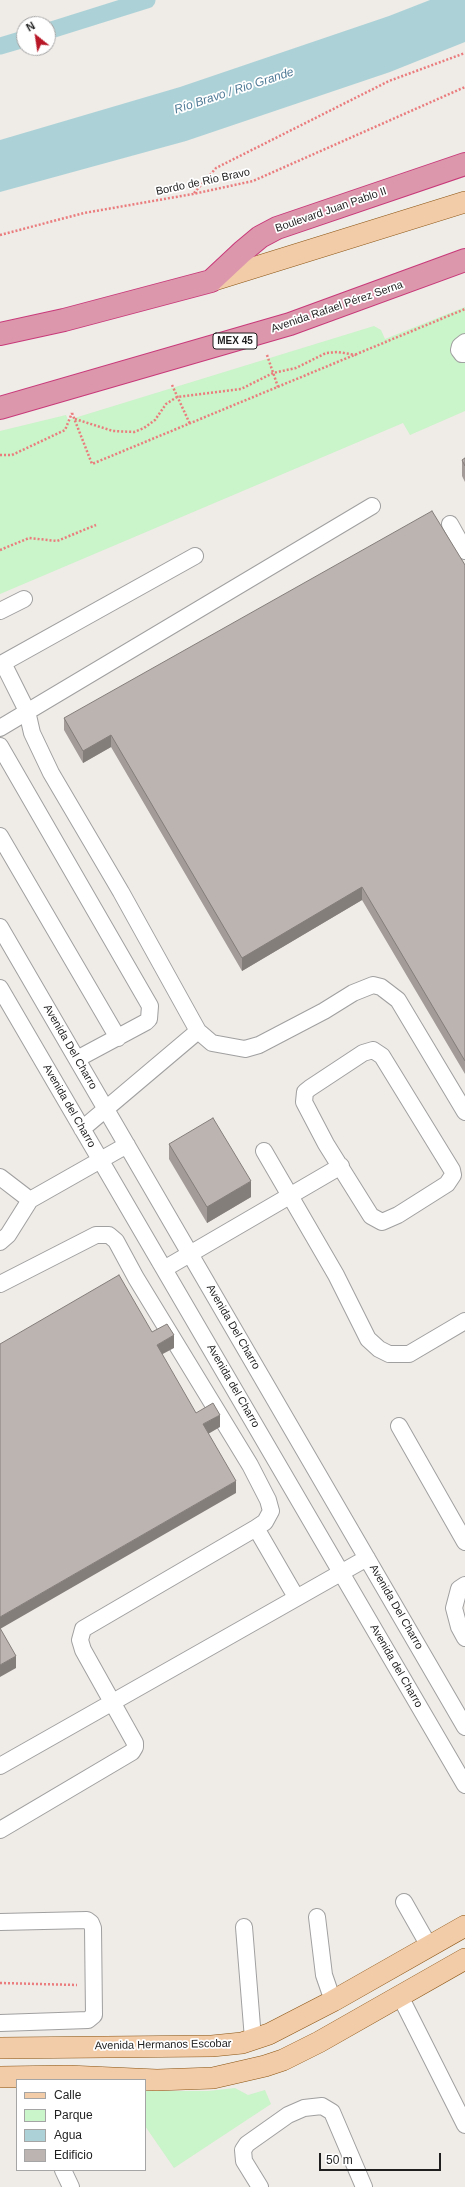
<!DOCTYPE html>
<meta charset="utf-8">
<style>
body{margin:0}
#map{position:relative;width:465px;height:2187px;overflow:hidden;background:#efebe7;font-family:Helvetica,sans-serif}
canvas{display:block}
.legend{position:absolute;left:16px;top:2079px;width:130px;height:92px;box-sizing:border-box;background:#fff;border:1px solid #a5a5a5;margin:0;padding:5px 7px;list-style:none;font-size:12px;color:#1f1f1f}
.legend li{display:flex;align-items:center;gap:8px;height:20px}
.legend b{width:20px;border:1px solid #a5a5a5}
.north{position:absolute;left:16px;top:16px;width:40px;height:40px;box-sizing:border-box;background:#fff;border:1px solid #a5a5a5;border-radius:50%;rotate:330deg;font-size:11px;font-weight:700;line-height:16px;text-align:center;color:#1f1f1f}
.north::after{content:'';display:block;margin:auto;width:14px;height:18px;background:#b81728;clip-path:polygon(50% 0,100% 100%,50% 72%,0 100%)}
.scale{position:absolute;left:319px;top:2153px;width:122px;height:18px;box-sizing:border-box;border:2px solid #1f1f1f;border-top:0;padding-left:5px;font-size:12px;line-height:14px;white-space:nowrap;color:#1f1f1f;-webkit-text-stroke:3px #fff;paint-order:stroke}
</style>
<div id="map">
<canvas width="465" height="2187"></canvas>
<ul class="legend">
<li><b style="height:5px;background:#f2cba9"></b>Calle</li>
<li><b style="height:11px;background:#caf4c9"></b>Parque</li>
<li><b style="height:11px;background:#acd2d7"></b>Agua</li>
<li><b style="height:11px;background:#bcb4b0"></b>Edificio</li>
</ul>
<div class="north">N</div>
<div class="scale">50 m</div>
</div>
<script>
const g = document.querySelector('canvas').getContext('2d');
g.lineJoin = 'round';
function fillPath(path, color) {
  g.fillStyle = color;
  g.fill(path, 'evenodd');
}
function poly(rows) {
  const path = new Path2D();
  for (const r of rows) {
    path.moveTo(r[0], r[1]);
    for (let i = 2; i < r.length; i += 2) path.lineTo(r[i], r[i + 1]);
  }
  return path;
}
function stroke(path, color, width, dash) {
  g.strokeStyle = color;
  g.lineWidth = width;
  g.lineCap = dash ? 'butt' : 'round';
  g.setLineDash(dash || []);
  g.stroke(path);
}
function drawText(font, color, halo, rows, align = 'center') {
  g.font = font + ' Helvetica,sans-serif';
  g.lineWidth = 3.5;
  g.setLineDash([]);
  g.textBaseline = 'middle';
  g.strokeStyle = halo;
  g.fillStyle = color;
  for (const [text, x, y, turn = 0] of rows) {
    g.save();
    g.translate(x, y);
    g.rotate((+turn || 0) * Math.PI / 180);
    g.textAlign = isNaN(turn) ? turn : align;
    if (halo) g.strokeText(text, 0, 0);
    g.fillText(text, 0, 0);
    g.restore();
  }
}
const park = poly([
 [465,307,465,411,410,435,403,423,0,594,0,431,66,415,68,420,374,326,381,330,385,339],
 [235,2088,248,2095,265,2090,271,2104,174,2168,145,2126,145,2091,208,2091]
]);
const water = poly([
 [430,0,465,0,465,42,390,72,186,141,0,192,0,140,180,87,389,16]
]);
const canal = poly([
 [48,31,147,0],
 [0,46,24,39]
]);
const path = poly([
 [194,193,216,168,389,81,465,53],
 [0,235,84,213,193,194,253,181,465,87],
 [267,355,278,387],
 [172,385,190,424],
 [72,413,92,464,465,309],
 [75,419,113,431,134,432,144,428,155,420,166,404,177,397,241,389,273,373,296,368,326,353,338,352,356,355],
 [0,455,12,455,65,430,72,413],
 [0,550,29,538,57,541,96,525],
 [0,1983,77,1985]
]);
const minor = poly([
 [465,342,460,346,459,350,462,354,465,354],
 [450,524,465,551],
 [195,556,3,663,27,711,32,733,51,773,121,892,198,1031],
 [0,611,24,599],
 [0,728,372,506],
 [0,746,150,1006,149,1019,146,1022,77,1059],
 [0,836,118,1038],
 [0,927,465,1727],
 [0,988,465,1785],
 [373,1050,382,1056,452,1170,453,1175,447,1184,398,1215,382,1222,371,1216,326,1144,304,1102,305,1092,310,1088,363,1053,373,1050],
 [82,1129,198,1031,212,1043,245,1049,259,1045,324,1011,353,993,373,985,381,987,398,1000,465,1112],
 [264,1151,336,1275,368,1339,379,1349,389,1354,409,1354,465,1321],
 [0,1177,30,1200],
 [0,1242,8,1235,30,1200,127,1145],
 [164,1269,341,1166],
 [0,1284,96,1235,109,1235,116,1241,136,1278,250,1465,268,1500,271,1511,265,1522,256,1528,83,1629,80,1640,83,1650,135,1743,135,1747,132,1752,0,1830],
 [399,1426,465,1542],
 [256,1528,296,1597],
 [465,1585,459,1589,454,1608,459,1627,465,1638],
 [0,1766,367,1558],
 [404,1902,429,1946],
 [317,1917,324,1975,333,2001],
 [0,1922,87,1920,91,1923,93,1928,94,2015,88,2020,0,2023],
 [244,1927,253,2039],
 [400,1996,465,2125],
 [63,2170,71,2187],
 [260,2187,244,2161,243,2150,247,2144,288,2115,304,2108,322,2106,332,2112,364,2187]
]);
const major = poly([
 [211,281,465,202],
 [0,2048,212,2046,242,2043,269,2034,333,2001,465,1926],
 [0,2077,68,2076,157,2080,213,2078,265,2066,283,2060,319,2042,465,1959]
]);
const highway = poly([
 [0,334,64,320,211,281,242,252,260,237,277,228,465,164],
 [0,408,290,324,465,260]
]);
const wall = poly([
 [465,458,465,482,462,476,462,460],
 [465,565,465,1074,362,900,242,971,111,747,83,763,64,730,64,718],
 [169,1144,251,1197,207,1223,169,1159]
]);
const shadedWall = poly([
 [111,735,111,747,83,763,83,751],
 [362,887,362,900,242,971,242,958],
 [251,1181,251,1197,207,1223,207,1207],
 [174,1335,174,1348,157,1357,157,1345],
 [220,1415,220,1427,203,1437,203,1424],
 [236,1481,236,1493,0,1629,0,1617],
 [16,1656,16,1668,0,1677,0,1665]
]);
const building = poly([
 [465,458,465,466,462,460,465,458],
 [432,511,465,565,465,1061,362,887,242,958,111,735,83,751,64,718,432,511],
 [213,1118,251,1181,207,1207,169,1144,213,1118],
 [119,1275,152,1332,167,1324,174,1335,157,1345,196,1413,213,1403,220,1415,203,1424,236,1481,0,1617,0,1344,119,1275],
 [0,1628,16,1656,0,1665,0,1628]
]);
const shields = [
 [235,341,44]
];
const shieldNames = [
 ["MEX 45",235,341]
];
const streetNames = [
 ["Bordo de Rio Bravo",203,182,-12],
 ["Boulevard Juan Pablo II",331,210,-19],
 ["Avenida Rafael Pérez Serna",337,307,-19],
 ["Avenida Del Charro",70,1047,60],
 ["Avenida del Charro",69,1106,60],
 ["Avenida Del Charro",233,1327,60],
 ["Avenida del Charro",233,1386,60],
 ["Avenida Del Charro",396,1607,60],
 ["Avenida del Charro",396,1666,60],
 ["Avenida Hermanos Escobar",163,2045,-1]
];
const waterNames = [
 ["Río Bravo / Rio Grande",234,91,-18]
];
fillPath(park, '#caf4c9');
fillPath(water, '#acd2d7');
stroke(canal, '#acd2d7', 17);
stroke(minor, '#a0a0a0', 18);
stroke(major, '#8a5511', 22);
stroke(highway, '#c73979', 24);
stroke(path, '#ea7c7d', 2.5, [2, 2]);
stroke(minor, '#fff', 16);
stroke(major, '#f2cba9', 21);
stroke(highway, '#dd97ac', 22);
fillPath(wall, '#a29b97');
fillPath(shadedWall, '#847e7b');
fillPath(building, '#bcb4b0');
stroke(building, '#847e7b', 1);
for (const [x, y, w] of shields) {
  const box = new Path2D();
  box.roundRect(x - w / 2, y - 8, w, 16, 3);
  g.fillStyle = '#fff';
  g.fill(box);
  stroke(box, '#1f1f1f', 1);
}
drawText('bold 10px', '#1f1f1f', null, shieldNames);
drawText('11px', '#1f1f1f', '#fff', streetNames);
drawText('italic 12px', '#4f7a96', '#fff', waterNames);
</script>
